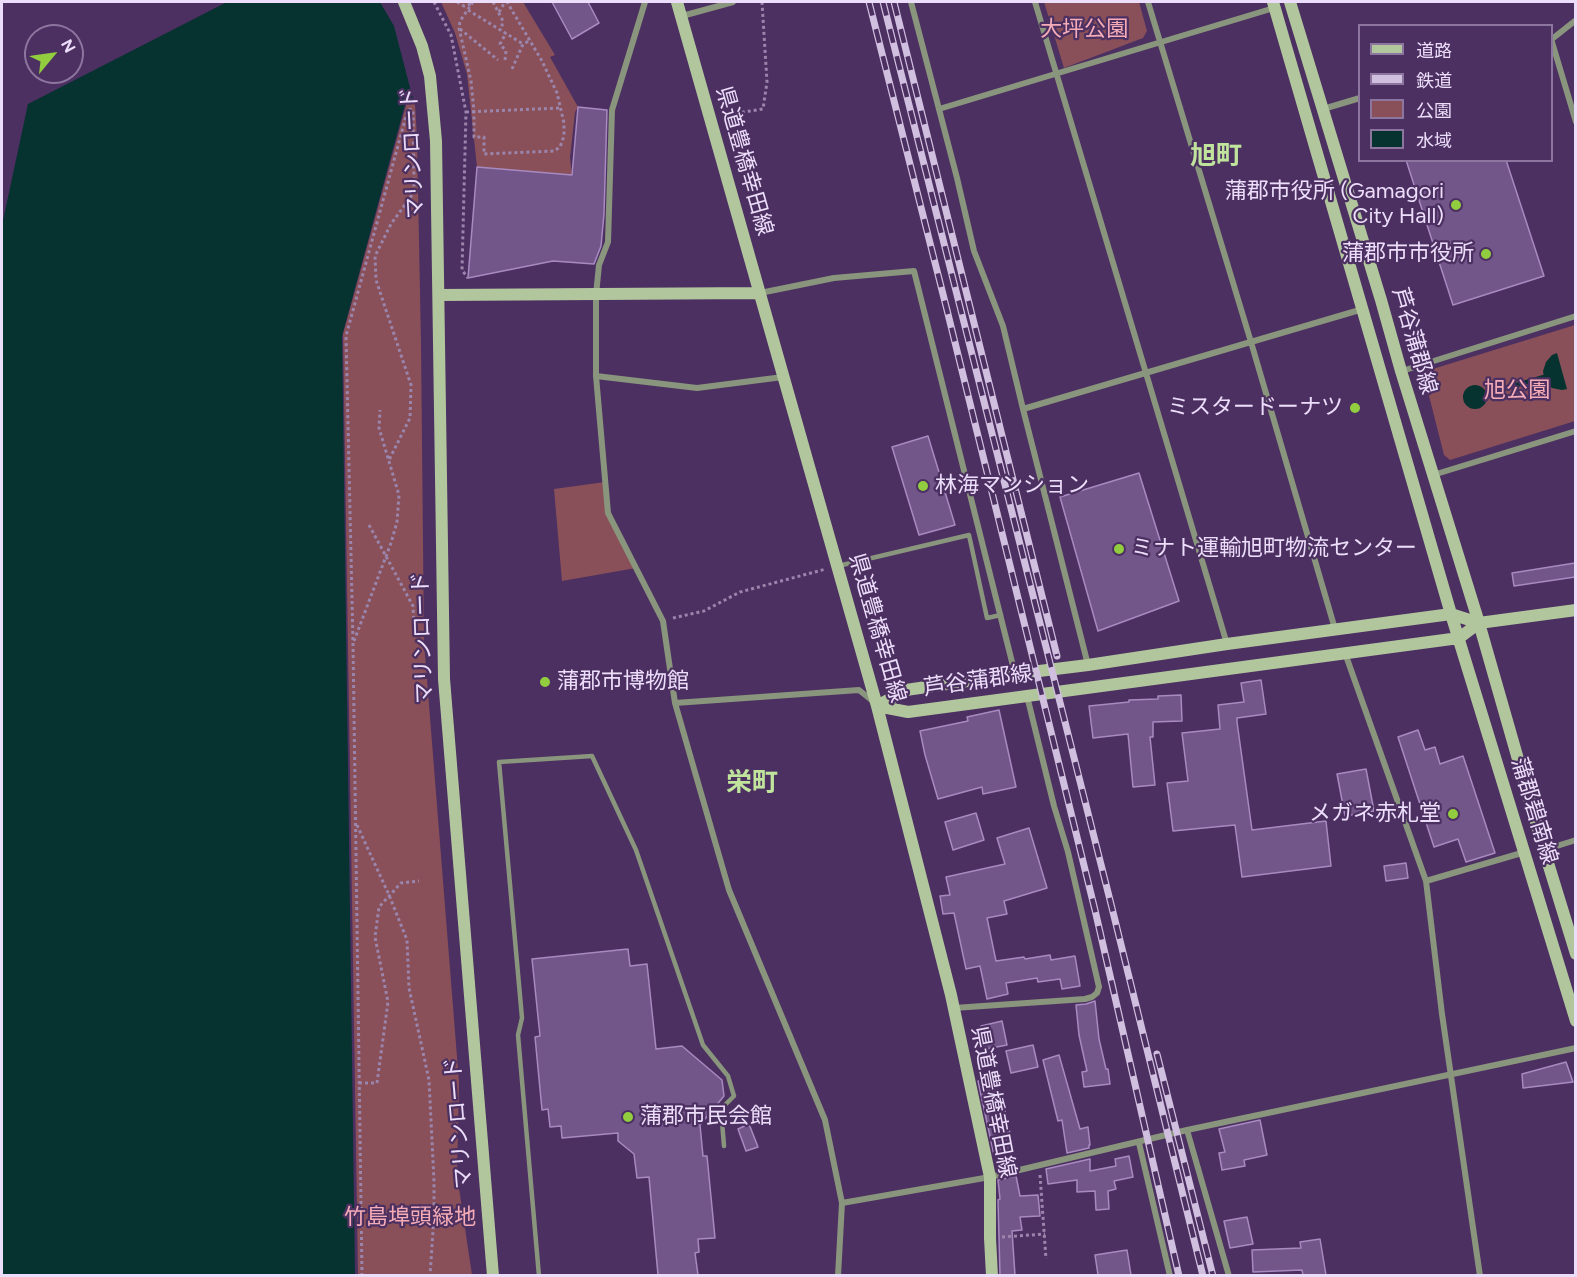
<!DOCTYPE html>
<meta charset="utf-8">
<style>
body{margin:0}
#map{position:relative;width:1577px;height:1277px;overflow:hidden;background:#4c3061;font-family:Figtree,"Noto Sans JP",sans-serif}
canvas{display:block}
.frame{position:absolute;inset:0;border:3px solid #ecddfa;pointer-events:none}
.legend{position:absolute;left:1358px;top:24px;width:195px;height:138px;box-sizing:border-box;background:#4c3061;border:2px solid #8c759e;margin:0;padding:8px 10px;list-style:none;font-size:18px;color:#ecddfa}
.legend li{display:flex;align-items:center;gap:12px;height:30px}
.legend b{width:30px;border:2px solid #8c759e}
.north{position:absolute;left:24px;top:24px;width:60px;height:60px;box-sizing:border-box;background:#4c3061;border:2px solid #8c759e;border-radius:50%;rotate:61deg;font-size:16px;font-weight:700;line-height:24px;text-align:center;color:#ecddfa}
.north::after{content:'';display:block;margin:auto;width:21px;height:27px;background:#92cd3f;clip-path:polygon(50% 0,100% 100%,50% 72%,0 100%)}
</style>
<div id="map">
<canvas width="1577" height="1277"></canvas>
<div class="frame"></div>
<ul class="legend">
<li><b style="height:8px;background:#b2c69e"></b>道路</li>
<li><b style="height:8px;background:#d1bfe0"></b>鉄道</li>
<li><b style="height:16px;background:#895059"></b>公園</li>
<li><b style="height:16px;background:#06322f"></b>水域</li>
</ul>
<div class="north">N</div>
</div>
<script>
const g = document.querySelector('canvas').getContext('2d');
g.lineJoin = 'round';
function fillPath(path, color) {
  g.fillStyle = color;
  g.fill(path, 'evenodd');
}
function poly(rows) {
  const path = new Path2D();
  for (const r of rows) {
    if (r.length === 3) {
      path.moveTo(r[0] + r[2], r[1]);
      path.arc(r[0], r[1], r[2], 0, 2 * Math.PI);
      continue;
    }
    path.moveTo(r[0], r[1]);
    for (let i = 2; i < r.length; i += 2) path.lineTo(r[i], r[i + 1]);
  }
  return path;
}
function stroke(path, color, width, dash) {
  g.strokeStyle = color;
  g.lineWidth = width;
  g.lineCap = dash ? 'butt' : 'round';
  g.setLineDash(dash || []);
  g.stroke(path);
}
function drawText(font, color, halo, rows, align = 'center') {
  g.font = font + ' Figtree,"Noto Sans JP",sans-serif';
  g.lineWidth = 4.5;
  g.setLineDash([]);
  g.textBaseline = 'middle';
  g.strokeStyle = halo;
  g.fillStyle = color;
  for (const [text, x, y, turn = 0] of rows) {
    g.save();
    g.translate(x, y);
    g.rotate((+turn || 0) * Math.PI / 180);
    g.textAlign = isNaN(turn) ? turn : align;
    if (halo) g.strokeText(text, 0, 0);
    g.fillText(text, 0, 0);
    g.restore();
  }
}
const green = poly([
 [441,2,523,2,555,55,550,57,578,107,575,112,570,158,572,175,477,167,467,74,455,33],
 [1044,2,1139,2,1147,31,1143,38,1064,68],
 [407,102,415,104,417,138,421,344,424,642,459,1082,457,1175,472,1275,358,1275,343,334],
 [1575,325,1575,421,1450,460,1444,455,1423,372],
 [605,482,608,513,636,568,562,581,554,489]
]);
const water = poly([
 [227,2,380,2,394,26,414,103,406,101,342,336,355,1275,2,1275,2,225,28,104],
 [1557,353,1567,389,1562,390,1552,388,1547,384,1544,377,1543,371,1546,362,1552,355],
 [1475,397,12]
]);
const stream = poly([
 [1486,394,1544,377]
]);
const building = poly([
 [552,2,588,2,599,23,572,39,552,2],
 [578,107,607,110,604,214,601,246,594,264,553,261,468,278,477,167,572,175,578,107],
 [1406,160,1506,160,1544,276,1453,305,1406,160],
 [928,436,955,525,919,535,892,447,928,436],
 [1139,473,1179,601,1098,631,1060,497,1139,473],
 [1575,563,1575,577,1514,586,1512,573,1575,563],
 [1261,680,1266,714,1237,718,1237,722,1252,830,1326,821,1331,866,1242,877,1235,825,1173,831,1167,783,1188,781,1182,733,1220,729,1218,705,1244,702,1241,683,1261,680],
 [1181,695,1182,721,1153,722,1153,737,1150,737,1155,785,1133,787,1128,734,1093,738,1089,706,1129,702,1129,700,1158,699,1158,696,1181,695],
 [999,710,1016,787,983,794,982,787,938,799,925,755,920,731,968,721,967,717,999,710],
 [1418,730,1425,750,1435,747,1440,764,1463,756,1495,853,1466,862,1458,839,1434,847,1398,737,1418,730],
 [1366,769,1374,811,1345,816,1337,774,1366,769],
 [976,813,984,840,953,850,945,822,976,813],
 [1029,828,1047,888,1004,901,1007,914,987,918,996,961,1024,957,1025,959,1050,955,1051,960,1075,956,1080,986,1062,989,1060,979,1038,982,1037,978,1006,983,1008,994,987,999,980,966,966,969,954,913,943,914,940,896,950,895,946,877,1005,864,997,838,1029,828],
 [1406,863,1408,878,1386,881,1384,866,1406,863],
 [628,949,630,966,647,964,656,1049,682,1046,722,1080,724,1096,700,1125,703,1156,707,1156,715,1238,698,1239,699,1252,695,1253,698,1275,658,1275,649,1177,637,1178,634,1154,618,1141,618,1133,562,1138,561,1126,550,1127,548,1109,542,1110,535,1037,540,1036,532,959,628,949],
 [1095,1001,1099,1039,1106,1069,1108,1069,1110,1084,1084,1087,1082,1072,1087,1071,1079,1035,1076,1005,1086,1004,1095,1001],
 [1002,1021,1007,1045,986,1049,981,1026,1002,1021],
 [1033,1045,1038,1067,1011,1073,1006,1051,1033,1045],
 [1059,1055,1080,1129,1088,1127,1090,1145,1089,1145,1089,1148,1067,1153,1062,1120,1058,1121,1043,1060,1059,1055],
 [1566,1062,1573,1082,1523,1088,1522,1074,1566,1062],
 [995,1079,998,1108,1004,1107,1014,1151,994,1155,978,1081,995,1079],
 [1260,1120,1267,1155,1244,1160,1245,1166,1222,1170,1219,1153,1225,1152,1219,1129,1260,1120],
 [749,1124,758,1147,746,1151,738,1129,749,1124],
 [1129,1156,1133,1177,1114,1181,1116,1189,1108,1191,1109,1209,1096,1210,1095,1191,1077,1192,1077,1180,1048,1184,1046,1169,1090,1159,1090,1171,1116,1166,1115,1159,1129,1156],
 [1016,1176,1020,1196,1038,1195,1040,1216,1020,1217,1022,1230,1012,1231,1015,1275,1000,1275,998,1200,1000,1199,998,1180,1016,1176],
 [1247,1217,1253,1244,1230,1248,1224,1221,1247,1217],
 [1320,1239,1326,1275,1303,1275,1302,1270,1253,1272,1252,1250,1301,1248,1300,1242,1320,1239],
 [1127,1250,1131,1275,1098,1275,1095,1255,1127,1250]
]);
const path = poly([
 [434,2,451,35,466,112,462,270,468,278],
 [457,2,464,6,471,4],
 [473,2,460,21,459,28,471,81,474,111,474,137,484,137,484,154,554,151,560,147,564,136,564,123,557,93,542,61,507,2],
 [493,2,503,21,501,30],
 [468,10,523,44],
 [499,12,505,2],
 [460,29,498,60],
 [505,60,506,51,500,44,506,33],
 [512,69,523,44,531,40],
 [466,112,561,108],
 [724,115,763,109,767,82,762,2],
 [369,525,413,606,414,623],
 [673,618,704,611,740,592,826,569],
 [354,641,391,543,397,522,399,495,379,428,380,410],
 [357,825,389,895,407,940,409,988,429,1080,434,1181,434,1216,430,1276],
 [359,1083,377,1083,388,1002,375,937,379,907,401,883,419,881],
 [1040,1175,1046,1259],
 [1002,1237,1045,1234],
 [362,1276,353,643,346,336,408,109,413,110,414,185,412,195,391,224,375,256,376,280,411,385,410,418,389,460]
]);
const lane = poly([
 [838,566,969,535,987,618,1001,615],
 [539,1276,518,1035,522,1018,499,762,592,756,636,850,703,1045,728,1076,734,1096,721,1109,724,1146]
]);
const street = poly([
 [645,2,612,110,608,242,599,265,596,295,596,376,608,513,663,621,675,703,729,890,825,1120,842,1203,838,1276],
 [911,2,957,178,974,251,1003,326,1023,409,1088,665],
 [1035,2,1227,644],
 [1148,2,1251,342,1335,629],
 [682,16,733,2],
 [1552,39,1576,20],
 [1552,42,1576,122],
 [939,109,1274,8],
 [1323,109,1360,98],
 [760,293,834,278,914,271,1015,674],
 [1402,371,1576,316],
 [596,376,697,388,783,377],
 [1023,409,1363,309],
 [1433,475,1576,431],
 [1345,653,1426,881,1442,1014,1480,1276],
 [675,703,859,690,874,702],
 [1544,850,1576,840],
 [1426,881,1525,852],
 [954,1008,1085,999,1092,997,1097,993,1099,987,1068,852,1054,806,1027,696],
 [1187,1130,1229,1276],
 [1139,1143,1170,1276],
 [842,1203,990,1177,1187,1130,1576,1048]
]);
const secondary = poly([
 [404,2,422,46,430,76,436,141,444,679,493,1276],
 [677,2,877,706,951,995,990,1177,990,1238,992,1276],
 [1273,2,1451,614,1576,1021],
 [1290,2,1381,300,1401,371,1479,623,1544,850,1576,954],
 [439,295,759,293],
 [877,706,906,690,1015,674,1088,665,1227,644,1451,614,1479,623,1576,610],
 [877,706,908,712,1459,638,1479,623]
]);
const rail = poly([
 [869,2,947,310,1095,910,1179,1276],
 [883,2,1111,904,1203,1276],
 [894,2,1057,656],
 [1157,1054,1213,1276]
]);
const markers = [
 [1456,205,6,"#92cd3f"],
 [1486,254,6,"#92cd3f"],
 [1355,408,6,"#92cd3f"],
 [923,486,6,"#92cd3f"],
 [1119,549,6,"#92cd3f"],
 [545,682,6,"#92cd3f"],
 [1453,814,6,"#92cd3f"],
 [628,1117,6,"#92cd3f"]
];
const parkNames = [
 ["大坪公園",1084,30],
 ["旭公園",1517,391],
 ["竹島埠頭緑地",410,1218]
];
const streetNames = [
 ["マリンロード",413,153,-93],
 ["県道豊橋幸田線",744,161,74],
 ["芦谷蒲郡線",1414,341,74],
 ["県道豊橋幸田線",877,628,74],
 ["マリンロード",423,638,-92],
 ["芦谷蒲郡線",978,681,-8],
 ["蒲郡碧南線",1534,811,73],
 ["県道豊橋幸田線",993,1102,79],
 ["マリンロード",459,1123,-95]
];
const poiNames = [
 ["蒲郡市役所 (Gamagori",1444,192],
 ["City Hall)",1444,217],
 ["蒲郡市市役所",1474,254],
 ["ミスタードーナツ",1343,408],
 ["林海マンション",935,486,"left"],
 ["ミナト運輸旭町物流センター",1131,549,"left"],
 ["蒲郡市博物館",557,682,"left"],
 ["メガネ赤札堂",1441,814],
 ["蒲郡市民会館",640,1117,"left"]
];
const quarterNames = [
 ["旭町",1216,156],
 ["栄町",752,783]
];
fillPath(green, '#895059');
fillPath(water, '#06322f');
stroke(stream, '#06322f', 4.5);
fillPath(building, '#725689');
stroke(building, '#a88ac1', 1.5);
stroke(path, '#9b85ac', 3, [3, 3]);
stroke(lane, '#89957c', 4.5);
stroke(street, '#89957c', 6);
stroke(secondary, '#b2c69e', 12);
stroke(rail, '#d1bfe0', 7);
stroke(rail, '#4c3061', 4.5, [14]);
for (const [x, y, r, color] of markers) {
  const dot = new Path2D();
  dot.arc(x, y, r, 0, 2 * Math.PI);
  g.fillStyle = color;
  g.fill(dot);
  stroke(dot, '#4c3061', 2);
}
drawText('22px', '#f5acb7', '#4c3061', parkNames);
drawText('22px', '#ecddfa', '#4c3061', streetNames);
drawText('22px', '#ecddfa', '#4c3061', poiNames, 'right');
drawText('bold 26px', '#c1e49d', '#4c3061', quarterNames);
</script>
